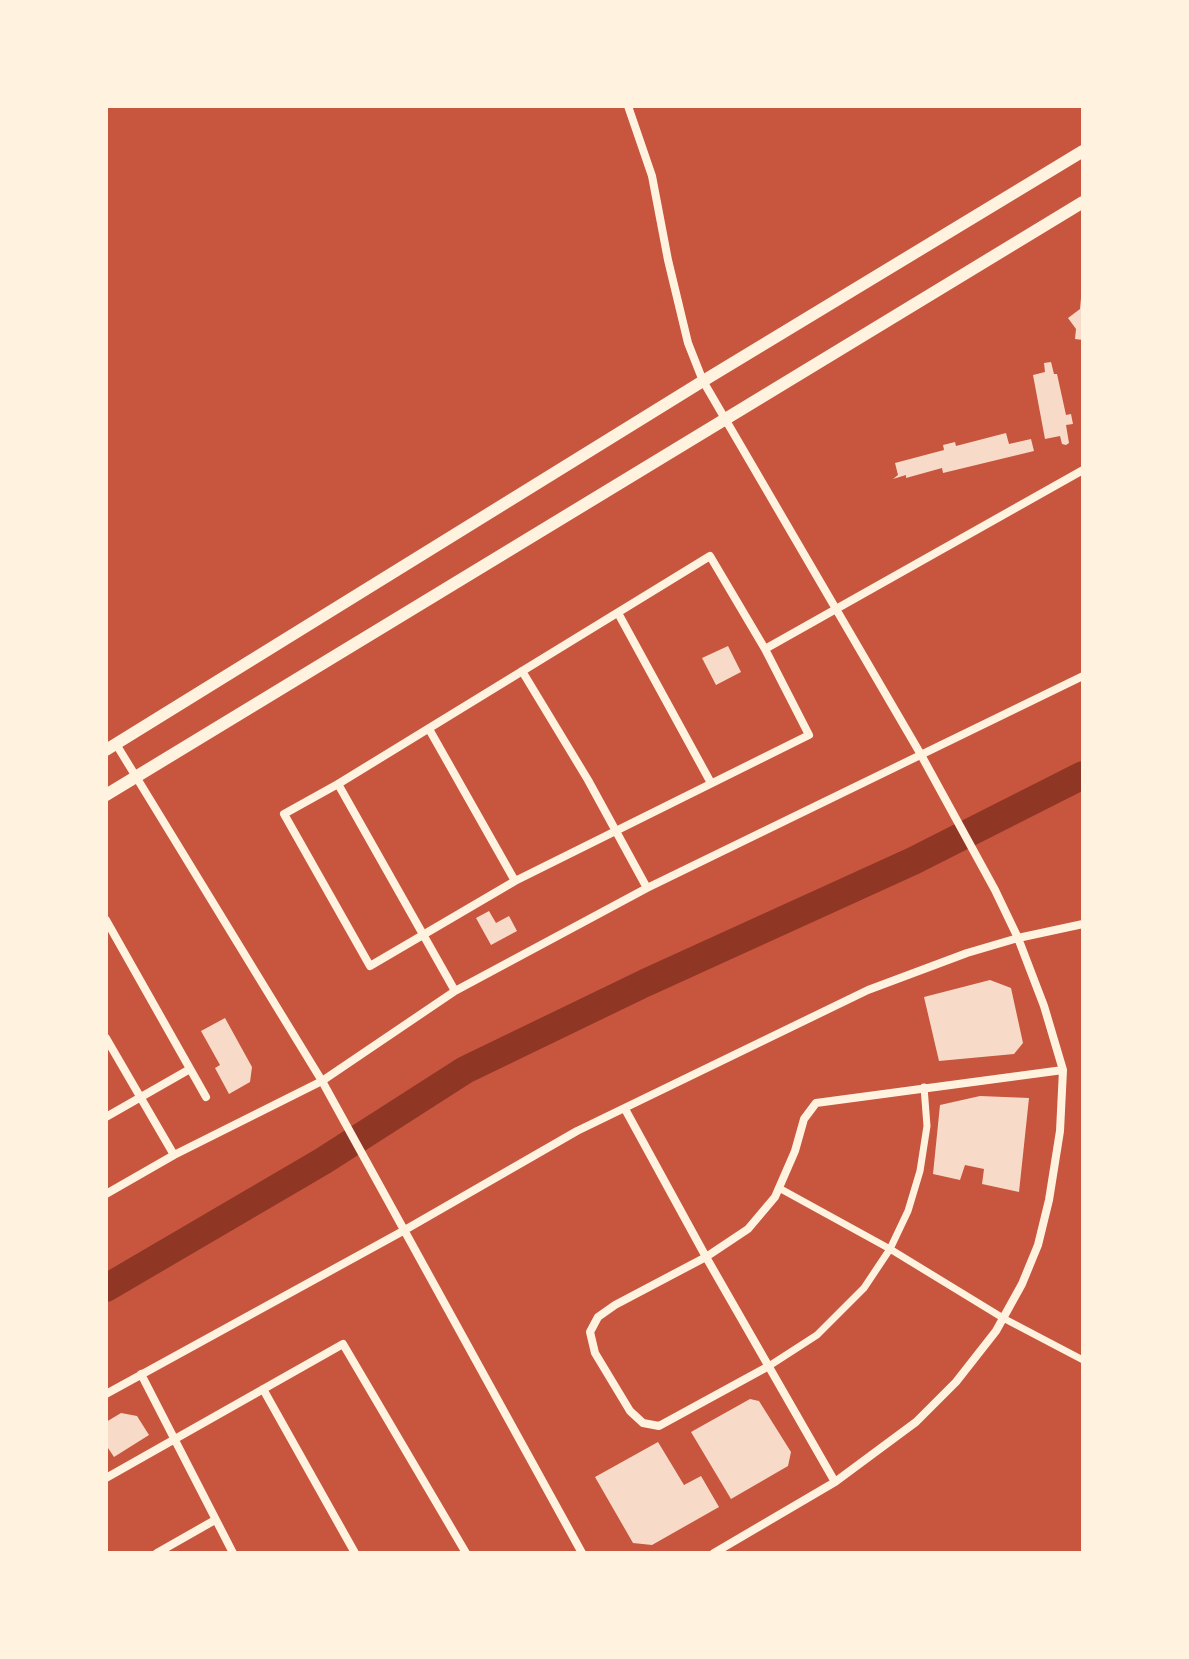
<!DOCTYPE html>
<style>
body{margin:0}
#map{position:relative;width:1189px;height:1659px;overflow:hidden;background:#c8553d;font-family:"Asap Condensed",sans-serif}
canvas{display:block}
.frame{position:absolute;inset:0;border:108px solid #fff3e0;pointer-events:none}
</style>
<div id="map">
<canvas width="1189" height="1659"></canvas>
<div class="frame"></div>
</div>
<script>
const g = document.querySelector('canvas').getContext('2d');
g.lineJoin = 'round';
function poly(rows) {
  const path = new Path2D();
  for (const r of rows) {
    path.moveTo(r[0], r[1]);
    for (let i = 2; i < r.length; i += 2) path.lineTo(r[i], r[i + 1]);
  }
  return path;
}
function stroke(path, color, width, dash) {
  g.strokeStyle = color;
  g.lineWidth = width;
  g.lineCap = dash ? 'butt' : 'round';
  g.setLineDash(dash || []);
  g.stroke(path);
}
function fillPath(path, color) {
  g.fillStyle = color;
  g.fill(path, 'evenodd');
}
const river = poly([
 [106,1288,323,1161,465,1070,645,983,913,861,1083,775]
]);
const building = poly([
 [1081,298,1083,298,1083,340,1075,339,1076,329,1068,318,1080,309],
 [1051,362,1054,374,1057,374,1066,415,1071,414,1073,424,1066,425,1069,443,1066,445,1062,444,1060,436,1045,439,1033,375,1045,372,1044,363],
 [1006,433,1009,444,1031,439,1034,451,943,473,942,468,906,478,906,475,893,479,898,475,895,463,944,450,943,445,955,442,956,446],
 [728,646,741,672,716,685,702,658],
 [489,911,496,923,509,916,517,931,491,945,476,918],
 [990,980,1011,988,1023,1043,1014,1054,939,1061,924,997],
 [225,1018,252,1067,250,1082,229,1094,215,1068,220,1065,201,1031],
 [980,1096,1029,1098,1019,1192,982,1184,984,1169,965,1165,960,1180,933,1174,940,1105],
 [750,1399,759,1401,791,1452,788,1466,731,1499,691,1432],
 [121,1413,137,1416,149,1435,114,1457,106,1445,106,1422],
 [658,1442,684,1485,701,1476,719,1507,652,1545,633,1543,595,1477]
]);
const pedestrian = poly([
 [779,1188,890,1249,1003,1318,1083,1360],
 [769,1366,817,1335,864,1288,890,1249,908,1211,920,1171,927,1126,924,1087]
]);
const minor = poly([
 [628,106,652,176,668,260,688,343,703,381,920,753,995,890,1018,938,1044,1006,1063,1070,1060,1131,1049,1200,1038,1245,1022,1284,996,1331,956,1382,916,1422,835,1482,714,1553],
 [618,613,711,783],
 [522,671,588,780,647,888],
 [429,729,515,881],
 [116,744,322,1081,582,1553],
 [338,784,284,814,370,966,515,881,809,735,765,649],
 [106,920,206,1097],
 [455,991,338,784,710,556,765,649,1083,470],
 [106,1038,174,1155],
 [625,1109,706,1257,835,1482],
 [106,1117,190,1069],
 [106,1194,174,1155,322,1081,455,991,647,888,1083,676],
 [769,1366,659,1426,643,1423,630,1411,595,1353,590,1332,598,1317,615,1305,706,1257,748,1229,775,1197,795,1151,804,1119,816,1103,1063,1070],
 [141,1374,233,1553],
 [263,1389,355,1553],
 [106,1394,403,1231,577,1131,868,990,967,953,1018,938,1083,924],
 [106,1478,343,1344,466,1553],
 [157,1553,215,1520]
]);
const tertiary = poly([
 [106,750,703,381,1083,151],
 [106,795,1083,202]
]);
stroke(river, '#8f3625', 28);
fillPath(building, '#f7dbc8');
stroke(pedestrian, '#fff3e0', 7);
stroke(minor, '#fff3e0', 8);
stroke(tertiary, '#fff3e0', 12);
</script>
